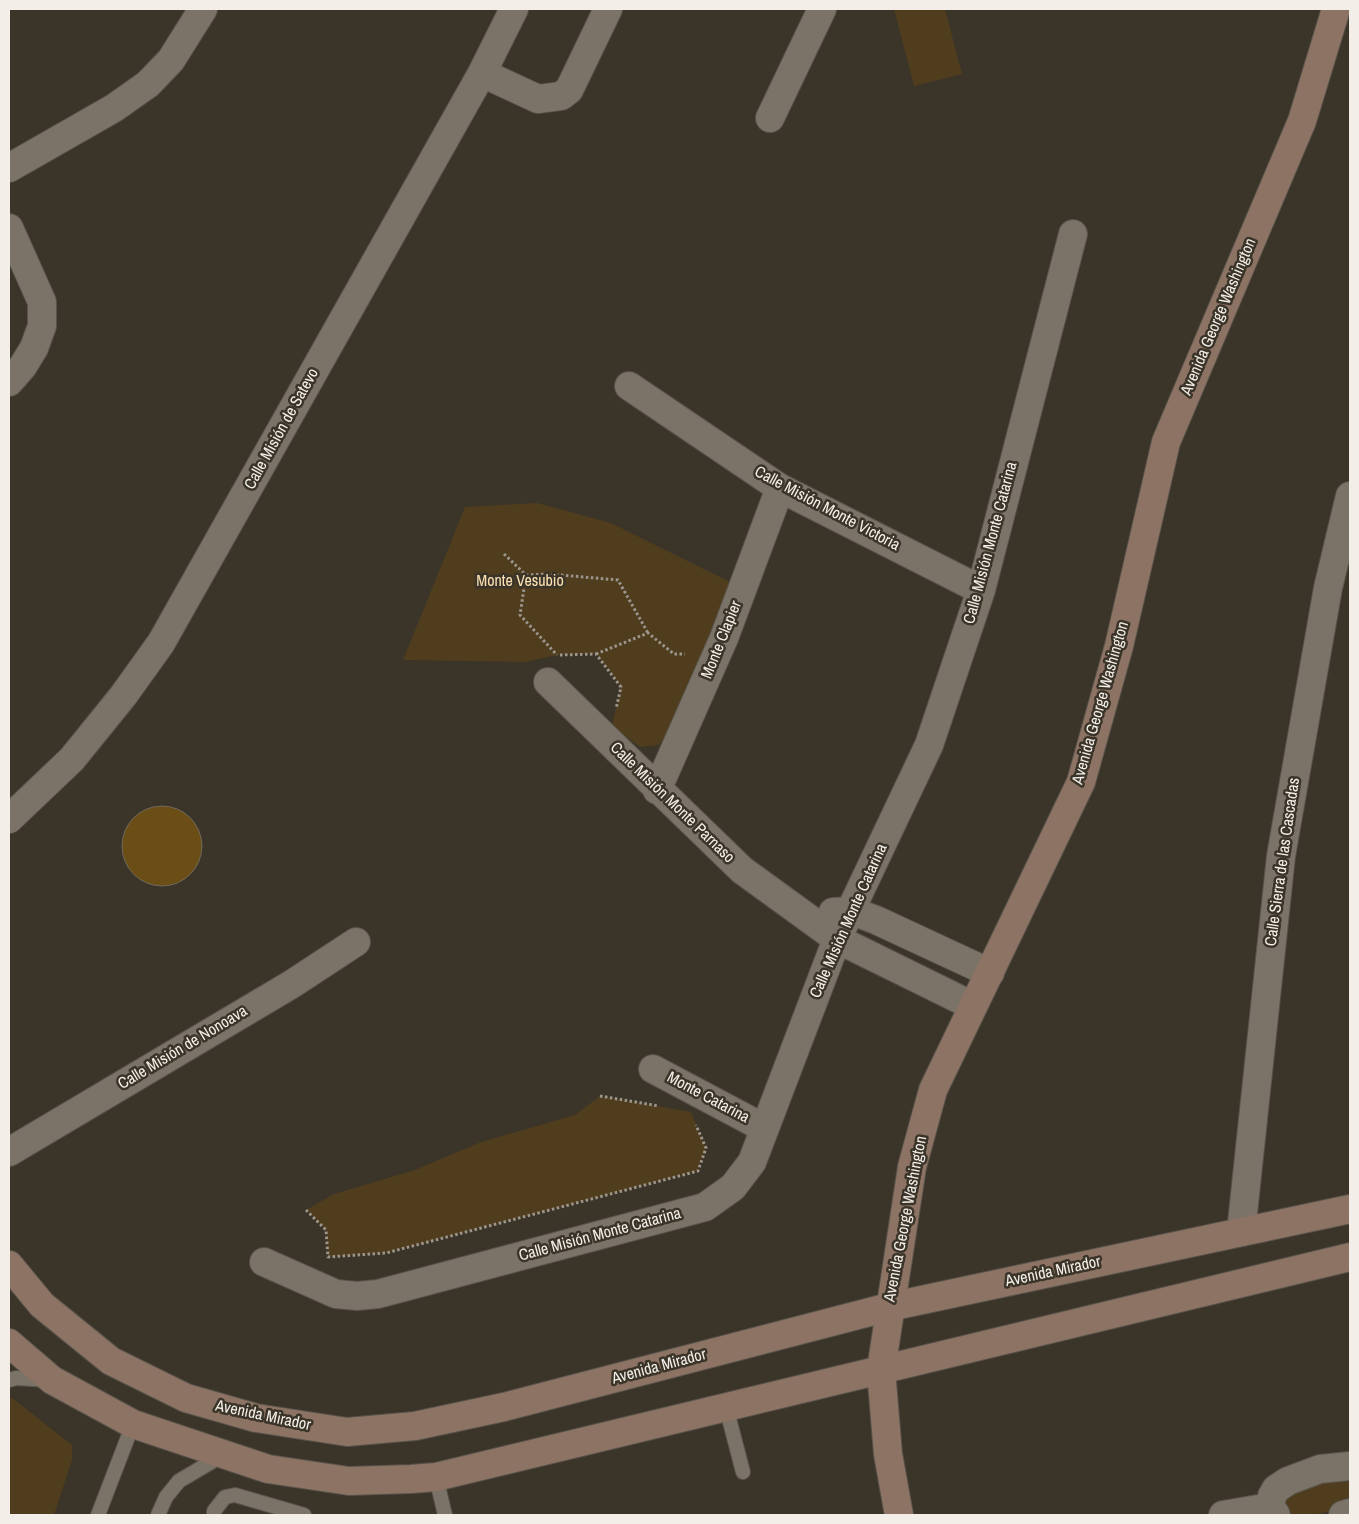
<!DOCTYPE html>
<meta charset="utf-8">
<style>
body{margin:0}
#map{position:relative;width:1359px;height:1524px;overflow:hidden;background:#3b3429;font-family:"Archivo Narrow",sans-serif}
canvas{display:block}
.frame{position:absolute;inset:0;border:10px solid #f3efe8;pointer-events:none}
</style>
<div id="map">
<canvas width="1359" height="1524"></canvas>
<div class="frame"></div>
</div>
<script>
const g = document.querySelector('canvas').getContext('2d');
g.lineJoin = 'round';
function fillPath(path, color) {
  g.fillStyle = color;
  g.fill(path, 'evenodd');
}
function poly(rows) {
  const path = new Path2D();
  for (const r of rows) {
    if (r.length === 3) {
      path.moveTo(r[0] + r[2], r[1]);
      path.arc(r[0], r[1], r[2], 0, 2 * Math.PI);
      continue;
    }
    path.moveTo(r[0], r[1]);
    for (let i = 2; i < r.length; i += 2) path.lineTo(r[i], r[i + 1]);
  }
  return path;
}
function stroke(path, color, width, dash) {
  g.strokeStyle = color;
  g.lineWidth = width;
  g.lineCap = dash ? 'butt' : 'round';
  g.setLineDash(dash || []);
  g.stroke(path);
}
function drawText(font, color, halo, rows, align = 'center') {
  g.font = font + ' "Archivo Narrow",sans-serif';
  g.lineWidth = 5;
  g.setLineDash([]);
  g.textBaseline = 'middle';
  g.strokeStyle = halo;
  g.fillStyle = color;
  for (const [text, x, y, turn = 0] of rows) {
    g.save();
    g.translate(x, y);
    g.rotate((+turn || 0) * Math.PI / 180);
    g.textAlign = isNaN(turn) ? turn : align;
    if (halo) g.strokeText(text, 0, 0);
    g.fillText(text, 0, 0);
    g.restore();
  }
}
const green = poly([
 [894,9,945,9,962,74,914,86],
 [537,503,611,523,732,583,673,731,658,745,640,747,612,726,621,687,596,654,557,655,526,662,403,660,465,507],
 [600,1096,691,1112,706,1148,698,1171,386,1253,328,1257,326,1230,306,1210,334,1194,415,1170,481,1142,575,1115],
 [12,1398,72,1445,72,1460,54,1515,9,1515,9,1399],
 [1350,1475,1350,1506,1314,1515,1286,1514,1283,1504,1300,1485]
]);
const building = poly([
 [162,846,40]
]);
const path = poly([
 [504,554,526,575,520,615,557,655],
 [526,575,549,574,618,580,648,633],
 [596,654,648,633,674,654,685,654],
 [560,655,596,654,621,687,616,709],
 [600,1096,659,1106],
 [306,1210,326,1230,328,1257,386,1253,698,1171,706,1148,696,1125]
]);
const service = poly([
 [9,1380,16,1378,48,1380],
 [726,1407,743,1472],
 [436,1477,445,1515],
 [98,1515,133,1424],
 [158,1515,166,1497,179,1481,223,1455],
 [214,1515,214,1511,225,1497,235,1495,304,1515]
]);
const minor = poly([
 [482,73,538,99,561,96,569,90,608,9],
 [770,118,822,9],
 [9,168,114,108,148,84,171,60,203,9],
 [9,228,42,302,42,326,34,348,23,366,9,382],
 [629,386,780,488,981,590],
 [548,682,742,870,837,939,973,1006],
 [657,790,724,638,780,488],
 [9,819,72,759,123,696,161,643,482,73,514,9],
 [833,912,852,911,876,920,990,973],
 [653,1069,764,1128],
 [9,1152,292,984,356,942],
 [1241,1232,1281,856,1328,588,1350,496],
 [264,1262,336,1294,357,1296,378,1294,705,1207,733,1187,752,1162,837,939,929,745,981,590,1073,234],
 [1223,1515,1270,1507],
 [1276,1515,1270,1507,1272,1496,1276,1489,1288,1481,1320,1469,1350,1466],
 [1343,1515,1350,1513]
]);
const secondary = poly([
 [9,1265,42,1305,111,1361,186,1398,256,1418,347,1432,415,1426,504,1407,889,1307,1350,1209],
 [9,1343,52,1380,133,1424,268,1469,349,1481,411,1479,436,1477,1350,1257],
 [899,1515,888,1454,881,1370,912,1167,933,1090,1081,782,1119,646,1166,442,1302,121,1336,9]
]);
const streetNames = [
 ["Avenida George Washington",1219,317,-67],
 ["Calle Misión de Satevo",282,429,-61],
 ["Calle Misión Monte Victoria",827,509,28],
 ["Calle Misión Monte Catarina",991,543,-75],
 ["Monte Clapier",722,640,-68],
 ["Avenida George Washington",1101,703,-74],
 ["Calle Misión Monte Parnaso",672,803,44],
 ["Calle Sierra de las Cascadas",1283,862,-82],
 ["Calle Misión Monte Catarina",849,921,-66],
 ["Calle Misión de Nonoava",183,1048,-31],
 ["Monte Catarina",708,1098,28],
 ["Avenida George Washington",906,1219,-79],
 ["Calle Misión Monte Catarina",600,1235,-15],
 ["Avenida Mirador",1053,1272,-12],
 ["Avenida Mirador",659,1367,-15],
 ["Avenida Mirador",263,1416,12]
];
const parkNames = [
 ["Monte Vesubio",520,582]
];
fillPath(green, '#4f3d1e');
fillPath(building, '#6a4e15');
stroke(building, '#70695d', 1);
stroke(service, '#58534a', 16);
stroke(minor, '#58534a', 30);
stroke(secondary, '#58534a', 30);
stroke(path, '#9c968e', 3, [2.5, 2.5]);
stroke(service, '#7b7367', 14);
stroke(minor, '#7b7367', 28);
stroke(secondary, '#8d7364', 28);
drawText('16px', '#f3efe8', '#3b3429', streetNames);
drawText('16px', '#fbe0b2', '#3b3429', parkNames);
</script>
